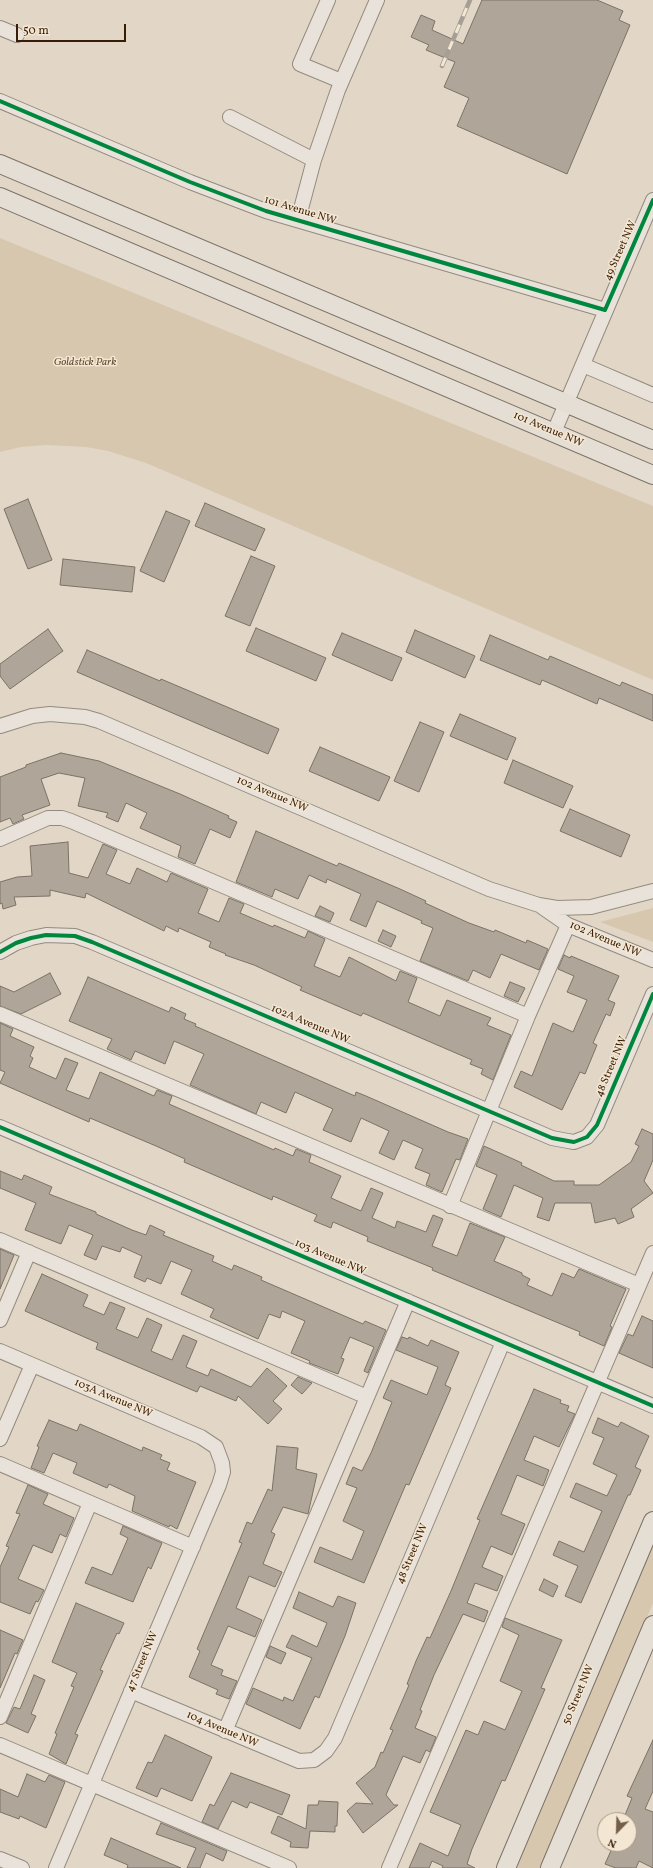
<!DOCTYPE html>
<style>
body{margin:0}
#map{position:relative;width:653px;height:1868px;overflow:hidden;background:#e2d7c6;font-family:Vollkorn,serif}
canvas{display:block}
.north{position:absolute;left:597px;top:1812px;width:40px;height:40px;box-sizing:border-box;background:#f3e7d3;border:1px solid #a99681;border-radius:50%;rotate:203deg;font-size:11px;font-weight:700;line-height:16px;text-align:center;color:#391c06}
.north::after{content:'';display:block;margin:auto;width:14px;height:18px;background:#745d49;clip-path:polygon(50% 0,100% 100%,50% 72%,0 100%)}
.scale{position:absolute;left:16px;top:24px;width:110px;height:18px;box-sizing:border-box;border:2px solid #391c06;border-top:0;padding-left:5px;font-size:12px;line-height:14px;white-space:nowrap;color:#391c06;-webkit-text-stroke:3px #f3e7d3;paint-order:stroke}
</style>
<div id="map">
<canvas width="653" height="1868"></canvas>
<div class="north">N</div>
<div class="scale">50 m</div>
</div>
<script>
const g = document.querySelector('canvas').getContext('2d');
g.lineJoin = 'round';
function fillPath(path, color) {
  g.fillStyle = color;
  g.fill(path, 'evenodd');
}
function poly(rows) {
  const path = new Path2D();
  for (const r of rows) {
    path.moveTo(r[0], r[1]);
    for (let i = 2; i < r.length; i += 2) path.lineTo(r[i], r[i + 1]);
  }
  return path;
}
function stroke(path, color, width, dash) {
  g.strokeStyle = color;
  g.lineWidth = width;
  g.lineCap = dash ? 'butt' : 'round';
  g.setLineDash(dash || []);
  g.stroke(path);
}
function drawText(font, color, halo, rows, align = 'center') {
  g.font = font + ' Vollkorn,serif';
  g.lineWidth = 3;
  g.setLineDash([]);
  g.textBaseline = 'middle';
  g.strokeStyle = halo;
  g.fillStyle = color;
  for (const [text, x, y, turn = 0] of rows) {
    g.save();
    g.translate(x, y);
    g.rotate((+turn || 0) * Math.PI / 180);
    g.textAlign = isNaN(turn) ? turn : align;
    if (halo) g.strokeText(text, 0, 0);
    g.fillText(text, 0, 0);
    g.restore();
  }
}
const green = poly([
 [0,238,653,506,653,680,146,463,108,451,86,447,46,445,21,447,0,452],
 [653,908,653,942,600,922],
 [653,1546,653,1603,540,1868,515,1868]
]);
const building = poly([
 [482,0,597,0,623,11,619,20,630,25,567,174,457,126,469,98,444,87,455,62,426,50,429,45,411,37,421,15,435,21,432,30,463,44,482,0],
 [28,499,52,560,28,569,4,509,28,499],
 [205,503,265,529,255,551,195,526,205,503],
 [166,511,190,521,164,582,140,571,166,511],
 [251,556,275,566,250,626,225,616,251,556],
 [63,559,135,567,132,592,60,585,63,559],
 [256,628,326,658,316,681,246,651,256,628],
 [48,629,63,651,10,689,0,676,0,664,48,629],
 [415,630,475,656,465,678,406,652,415,630],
 [342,633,402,658,392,681,332,655,342,633],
 [490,635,548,660,550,656,620,686,622,682,653,695,653,721,599,698,597,704,542,680,540,685,480,660,490,635],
 [87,650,160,681,161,679,279,729,268,754,77,672,87,650],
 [460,714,516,738,507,760,450,736,460,714],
 [420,722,444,732,419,792,394,781,420,722],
 [320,747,390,777,379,801,309,771,320,747],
 [61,753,99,761,180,794,229,816,228,818,237,822,230,838,210,829,195,864,178,857,181,846,140,828,147,813,126,803,118,822,106,817,108,813,78,806,85,778,59,773,41,779,50,805,22,815,24,819,13,824,10,818,0,822,0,777,26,767,26,765,61,753],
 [513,760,573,786,563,808,504,783,513,760],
 [570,809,630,835,621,857,560,831,570,809],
 [256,831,337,866,339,863,400,889,426,901,425,903,469,923,494,932,495,930,526,943,527,940,548,949,539,970,501,954,490,978,473,970,468,981,420,961,433,928,421,923,422,921,377,901,366,927,350,920,361,894,327,879,326,883,309,875,298,899,275,889,272,897,236,882,256,831],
 [68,842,69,873,88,878,103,844,117,850,106,874,130,884,137,868,167,882,171,873,208,889,198,913,219,922,229,898,244,904,240,913,273,927,274,925,305,938,308,931,325,939,314,966,340,977,349,957,396,981,400,971,417,978,408,1002,440,1016,447,1000,491,1018,487,1025,511,1035,493,1080,481,1074,483,1069,470,1064,472,1060,363,1013,361,1016,300,990,302,987,254,965,225,955,226,954,209,947,211,942,179,928,178,932,166,926,164,931,86,893,85,898,50,890,50,896,14,897,16,905,3,909,2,903,0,904,0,882,17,877,32,876,30,846,68,842],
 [320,906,334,913,330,922,315,916,320,906],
 [383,930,396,936,391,947,378,941,383,930],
 [564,955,570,958,571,956,619,976,608,1000,615,1003,610,1016,606,1014,593,1043,597,1045,585,1074,580,1072,562,1110,514,1087,521,1071,532,1076,553,1023,573,1032,587,1000,567,992,574,976,558,969,564,955],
 [50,973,61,994,21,1014,0,1006,0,986,14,992,50,973],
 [88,977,169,1012,171,1007,186,1014,184,1019,196,1024,195,1026,355,1096,356,1092,366,1096,448,1132,468,1139,460,1160,456,1159,442,1192,426,1185,430,1174,415,1168,423,1149,403,1140,394,1160,379,1153,389,1131,361,1118,351,1142,323,1130,333,1109,295,1092,286,1113,261,1102,256,1114,190,1085,204,1054,174,1041,165,1064,135,1051,131,1060,107,1049,112,1039,69,1021,88,977],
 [510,982,525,988,518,1002,504,996,510,982],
 [0,1023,13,1029,10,1036,34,1047,30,1056,33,1058,29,1067,56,1079,65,1058,78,1063,66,1090,89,1099,100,1072,154,1096,157,1090,172,1096,169,1104,274,1150,275,1148,293,1156,296,1149,311,1155,309,1162,341,1176,331,1198,361,1211,371,1188,383,1193,372,1218,395,1228,397,1221,426,1232,433,1215,443,1219,432,1246,457,1256,470,1223,505,1237,494,1261,522,1273,522,1275,530,1279,527,1285,552,1296,562,1273,574,1278,579,1269,626,1289,610,1326,612,1327,604,1346,579,1335,580,1332,432,1270,433,1268,367,1241,368,1237,333,1222,331,1228,314,1221,317,1215,273,1196,272,1200,184,1162,185,1159,156,1146,90,1118,89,1122,0,1083,5,1072,0,1070,0,1023],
 [642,1129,653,1134,653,1160,644,1181,653,1193,631,1209,634,1217,618,1224,615,1218,595,1223,591,1203,555,1203,549,1221,537,1217,543,1198,514,1185,501,1217,483,1209,497,1175,476,1166,484,1146,522,1163,521,1165,554,1181,574,1181,574,1185,599,1185,631,1162,639,1146,635,1144,642,1129],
 [0,1171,22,1180,24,1175,52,1187,49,1194,96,1212,96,1214,132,1230,146,1235,150,1225,165,1232,163,1235,214,1256,212,1261,232,1270,234,1265,262,1277,261,1280,363,1324,365,1321,386,1330,368,1373,364,1371,374,1347,350,1337,341,1358,344,1359,338,1374,309,1363,310,1361,291,1353,305,1321,282,1311,280,1318,269,1314,258,1339,210,1317,214,1309,181,1294,192,1270,171,1261,161,1284,147,1278,145,1282,134,1277,142,1256,122,1247,120,1252,102,1246,96,1260,84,1255,93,1235,69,1225,61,1244,25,1230,36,1203,0,1188,0,1171],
 [0,1249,14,1255,0,1289,0,1249],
 [42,1274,88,1295,83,1306,104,1315,110,1302,125,1308,116,1329,138,1338,147,1318,162,1325,151,1351,172,1360,183,1335,197,1341,186,1367,208,1376,211,1369,251,1387,267,1368,287,1386,273,1401,282,1409,268,1424,238,1396,236,1401,200,1386,197,1392,96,1349,98,1343,25,1311,42,1274],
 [642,1316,653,1321,653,1368,619,1353,628,1334,633,1336,642,1316],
 [402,1337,408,1339,409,1337,428,1346,431,1340,459,1352,445,1385,451,1388,409,1485,406,1484,364,1583,314,1562,320,1547,352,1560,364,1531,343,1521,357,1488,346,1484,353,1467,362,1471,371,1453,392,1402,383,1398,391,1380,427,1395,438,1367,396,1350,402,1337],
 [298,1377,312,1383,302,1394,291,1385,298,1377],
 [534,1389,561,1400,560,1403,569,1406,567,1411,575,1414,559,1447,534,1436,524,1460,549,1470,543,1486,517,1475,507,1500,501,1514,525,1524,512,1555,491,1546,482,1567,503,1576,497,1591,475,1583,467,1603,488,1611,484,1622,463,1614,434,1675,420,1710,422,1711,415,1728,436,1737,430,1752,426,1750,420,1763,403,1756,386,1795,394,1805,398,1805,363,1833,347,1811,356,1803,373,1804,356,1783,375,1767,381,1752,383,1753,393,1730,390,1729,409,1685,407,1684,416,1661,427,1637,430,1638,451,1591,480,1520,477,1519,534,1389],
 [598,1418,618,1427,621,1422,649,1436,635,1467,641,1470,630,1495,628,1495,581,1603,565,1596,578,1566,553,1555,559,1541,584,1552,602,1511,570,1497,576,1483,607,1496,617,1475,593,1464,604,1438,592,1433,598,1418],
 [49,1420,77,1431,80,1424,142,1451,143,1447,162,1455,160,1459,170,1463,167,1470,196,1482,177,1529,170,1525,169,1527,132,1511,135,1496,109,1484,107,1488,73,1473,77,1463,53,1453,44,1473,31,1468,39,1447,37,1446,49,1420],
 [277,1446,298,1448,296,1469,317,1474,308,1514,283,1507,271,1532,275,1534,263,1564,282,1572,275,1587,249,1576,236,1608,262,1620,255,1637,228,1626,211,1665,223,1670,221,1675,237,1681,229,1699,216,1694,218,1690,189,1677,200,1651,197,1649,242,1543,239,1542,247,1522,252,1524,268,1489,272,1491,277,1446],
 [28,1485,48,1494,43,1504,74,1518,66,1537,60,1534,52,1553,33,1545,18,1579,44,1590,38,1602,36,1601,30,1614,0,1602,0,1567,9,1547,6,1546,20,1514,16,1513,28,1485],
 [123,1526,162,1543,151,1569,148,1567,133,1602,85,1583,92,1567,112,1575,128,1538,120,1534,123,1526],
 [544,1579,558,1586,553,1597,539,1590,544,1579],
 [299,1592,333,1607,338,1596,356,1603,345,1636,319,1698,315,1696,300,1729,246,1704,253,1688,283,1701,284,1697,293,1701,312,1658,286,1647,292,1635,317,1647,327,1623,293,1608,299,1592],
 [76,1603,124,1623,119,1634,117,1633,100,1670,103,1671,75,1734,78,1735,66,1764,49,1754,57,1734,55,1733,74,1687,71,1686,77,1673,52,1662,76,1603],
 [505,1618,562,1640,541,1688,545,1689,505,1781,502,1780,472,1849,467,1864,475,1868,442,1868,443,1866,432,1861,429,1868,409,1868,420,1843,448,1856,461,1825,430,1812,466,1730,478,1735,484,1721,505,1730,522,1691,500,1681,519,1635,502,1627,505,1618],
 [0,1630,23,1640,17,1654,15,1653,0,1688,0,1630],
 [270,1646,286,1653,281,1664,266,1657,270,1646],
 [34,1675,45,1680,31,1714,36,1716,28,1733,6,1723,14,1707,20,1709,34,1675],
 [165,1735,212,1757,192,1801,161,1788,157,1797,136,1788,148,1762,152,1763,165,1735],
 [653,1740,653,1791,645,1809,653,1812,653,1868,639,1861,636,1868,616,1868,605,1864,614,1844,629,1844,629,1820,623,1820,632,1798,627,1796,653,1740],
 [231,1773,290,1795,282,1815,250,1802,247,1808,232,1801,218,1829,202,1822,210,1804,214,1806,231,1773],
 [27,1774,45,1782,49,1775,65,1782,46,1828,20,1816,19,1819,0,1812,0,1789,18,1797,27,1774],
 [319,1801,338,1802,337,1826,335,1826,335,1832,310,1831,308,1848,290,1847,291,1842,271,1833,278,1816,306,1829,308,1805,318,1805,319,1801],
 [161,1823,227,1851,223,1861,206,1853,200,1868,187,1868,196,1848,156,1834,161,1823],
 [111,1838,181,1868,127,1868,128,1865,104,1855,111,1838]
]);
const minor = poly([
 [328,0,300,64,341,81],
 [0,28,17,35],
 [0,101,190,182,266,211,605,310],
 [230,117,314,160,298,220],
 [314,160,338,90,377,0],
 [583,365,653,395],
 [554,432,653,200],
 [0,726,32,716,50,714,85,717,99,721,489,889,539,905,557,908,591,907,653,891],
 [0,839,48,818,62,818,71,821,528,1016],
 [542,907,568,925,653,960],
 [0,952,16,943,31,938,46,935,75,936,92,942,552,1138,568,1141,574,1142,587,1137,597,1125,653,994],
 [0,1014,639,1285],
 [0,1127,653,1406],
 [450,1206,528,1016,568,925],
 [0,1240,367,1397],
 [0,1320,29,1252],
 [0,1351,201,1437,216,1447,222,1463,223,1472,219,1485,56,1868],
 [0,1439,32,1365],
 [0,1464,193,1547],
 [131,1691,299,1761,314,1760,326,1751,335,1738,503,1342],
 [0,1717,90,1503],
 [225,1731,408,1301],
 [0,1745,289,1868],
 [0,1859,22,1868],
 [389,1868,653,1253]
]);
const major = poly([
 [0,164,653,440],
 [0,197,653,475],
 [506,1868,653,1521],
 [550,1868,653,1625]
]);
const rail = poly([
 [442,66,470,0]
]);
const cycleway = poly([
 [0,101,190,182,266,211,605,310,653,200],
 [0,952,16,943,31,938,46,935,75,936,92,942,552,1138,568,1141,574,1142,587,1137,597,1125,653,994],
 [0,1127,653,1406]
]);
const streetNames = [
 ["101 Avenue NW",300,211,17],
 ["49 Street NW",621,251,-66],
 ["101 Avenue NW",548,430,23],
 ["102 Avenue NW",272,795,23],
 ["102 Avenue NW",605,940,23],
 ["102A Avenue NW",310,1025,23],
 ["48 Street NW",612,1067,-67],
 ["103 Avenue NW",330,1258,23],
 ["103A Avenue NW",113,1399,23],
 ["48 Street NW",413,1554,-67],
 ["47 Street NW",143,1662,-67],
 ["50 Street NW",579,1695,-67],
 ["104 Avenue NW",222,1730,23]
];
const parkNames = [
 ["Goldstick Park",85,363]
];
fillPath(green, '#d7c7af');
fillPath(building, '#afa699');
stroke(building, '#7c7166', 1);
stroke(minor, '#948b7e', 16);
stroke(major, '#7c7166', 20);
stroke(minor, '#e8e2da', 14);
stroke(major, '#e4ded4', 18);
stroke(rail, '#a69f96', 4.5);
stroke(rail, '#f3e7d3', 3, [9]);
stroke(cycleway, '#00873e', 4);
drawText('11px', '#391c06', '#f3e7d3', streetNames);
drawText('italic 11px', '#664b33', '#f3e7d3', parkNames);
</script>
